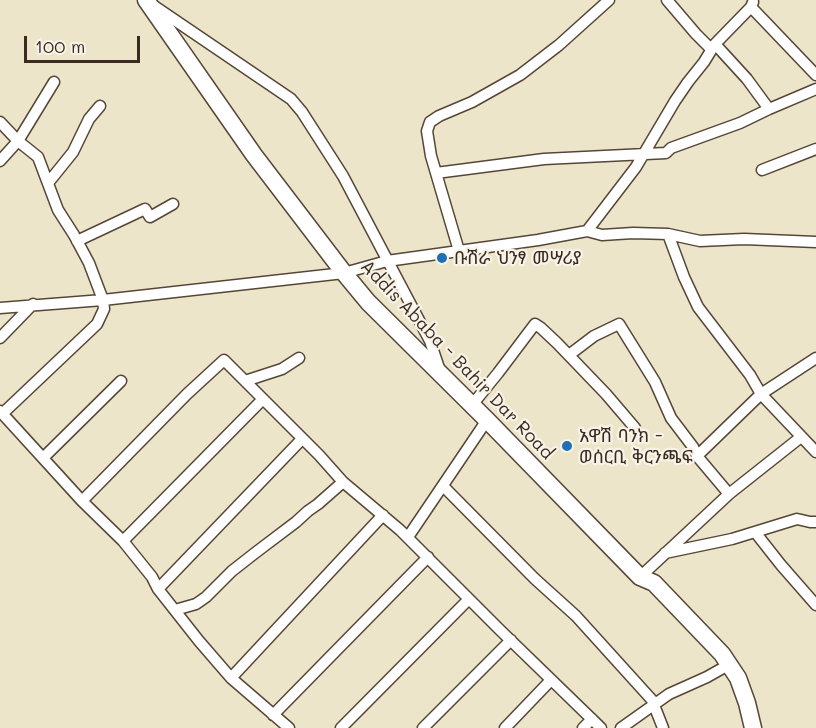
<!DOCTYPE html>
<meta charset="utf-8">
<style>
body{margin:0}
#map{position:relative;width:816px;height:728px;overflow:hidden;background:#ede5ca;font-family:Mali,sans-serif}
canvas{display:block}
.scale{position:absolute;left:24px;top:36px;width:116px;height:27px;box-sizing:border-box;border:3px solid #3b2a1e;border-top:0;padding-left:8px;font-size:18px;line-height:21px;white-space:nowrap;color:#3b2a1e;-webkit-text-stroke:4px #f7f3e8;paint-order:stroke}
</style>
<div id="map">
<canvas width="816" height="728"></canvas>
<div class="scale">100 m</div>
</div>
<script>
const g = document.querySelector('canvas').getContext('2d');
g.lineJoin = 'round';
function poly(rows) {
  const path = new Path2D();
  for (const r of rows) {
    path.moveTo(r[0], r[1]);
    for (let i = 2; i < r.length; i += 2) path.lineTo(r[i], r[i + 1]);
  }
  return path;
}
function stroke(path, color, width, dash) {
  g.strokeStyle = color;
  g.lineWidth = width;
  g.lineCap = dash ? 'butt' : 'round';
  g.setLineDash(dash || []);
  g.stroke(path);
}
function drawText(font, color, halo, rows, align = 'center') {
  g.font = font + ' Mali,"Noto Sans Ethiopic",sans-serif';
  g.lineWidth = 4.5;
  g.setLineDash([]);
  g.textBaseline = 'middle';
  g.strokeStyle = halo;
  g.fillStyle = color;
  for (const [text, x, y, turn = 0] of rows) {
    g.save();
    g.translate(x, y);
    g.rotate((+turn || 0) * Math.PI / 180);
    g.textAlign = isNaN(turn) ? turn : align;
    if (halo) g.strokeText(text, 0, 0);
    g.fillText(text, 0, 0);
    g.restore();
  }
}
const minor = poly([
 [667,0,696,34,711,49],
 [154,6,291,99,302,112,343,176,430,341,440,371],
 [751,7,816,75],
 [715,44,751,7,753,2],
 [0,122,18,141,38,157,58,210,74,235,89,263,103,300,104,309,97,324,2,414],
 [0,161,18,141,54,82],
 [762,170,816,149],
 [436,173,544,159,666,153,671,148,740,123,769,109,816,89],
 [48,183,73,152,89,119,100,106],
 [587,231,636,167,675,101,688,82,704,62,715,44,747,79,769,109],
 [668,234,684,277,698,307,750,375,761,394,816,452],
 [77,241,145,209,150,217,173,204],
 [459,251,431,156,427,131,430,122,439,116,472,102,520,75,559,45,609,0],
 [0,308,103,300,344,273,387,261,538,240,587,231,602,235,633,233,668,234,700,241,744,239,816,242],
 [0,338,33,304],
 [569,355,594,336,619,324,655,382,671,418,693,447,697,456],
 [245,381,282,369,299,358],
 [472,405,498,373,535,324,541,328,557,343,606,394,635,428],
 [0,411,82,501,123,541,152,577,158,589,199,641,231,678,289,728],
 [43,458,121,381],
 [443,486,535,579,576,616,652,700,663,728],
 [729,494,697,456,761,394,816,358],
 [82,501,187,394,224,360,319,455,343,482,400,530,501,631,601,728],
 [755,532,781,565,816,605],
 [408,537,487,420],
 [123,541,263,399],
 [665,553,732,539,797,519,810,522,816,522],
 [640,577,729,494,801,437],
 [158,589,302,439],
 [175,610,196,604,206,597,232,571,255,553,296,522,308,511,318,504,343,482],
 [231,678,383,515],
 [273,715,428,557],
 [341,728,469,599],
 [423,728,511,640],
 [505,728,551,680],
 [583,728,592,719],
 [621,728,669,694,707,677,730,664]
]);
const highway = poly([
 [146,0,254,155,344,273,368,302,487,420,640,577,654,583,722,654,738,678,747,703,753,728]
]);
const markers = [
 [442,258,6,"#1f6fb2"],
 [567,446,6,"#1f6fb2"]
];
const poiNames = [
 ["ቡሽራ ህንፃ መሣሪያ",454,258],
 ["አዋሽ ባንክ -",579,436],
 ["ወሰርቢ ቅርንጫፍ",579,457]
];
const streetNames = [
 ["Addis Ababa - Bahir Dar Road",457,360,46]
];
stroke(minor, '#564638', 13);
stroke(highway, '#564638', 19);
stroke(minor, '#fff', 10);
stroke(highway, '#fff', 16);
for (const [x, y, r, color] of markers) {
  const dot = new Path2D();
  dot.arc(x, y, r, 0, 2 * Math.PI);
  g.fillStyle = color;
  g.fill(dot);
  stroke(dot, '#f7f3e8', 2);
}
drawText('18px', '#3b2a1e', '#f7f3e8', poiNames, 'left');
drawText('18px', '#3b2a1e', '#f7f3e8', streetNames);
</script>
